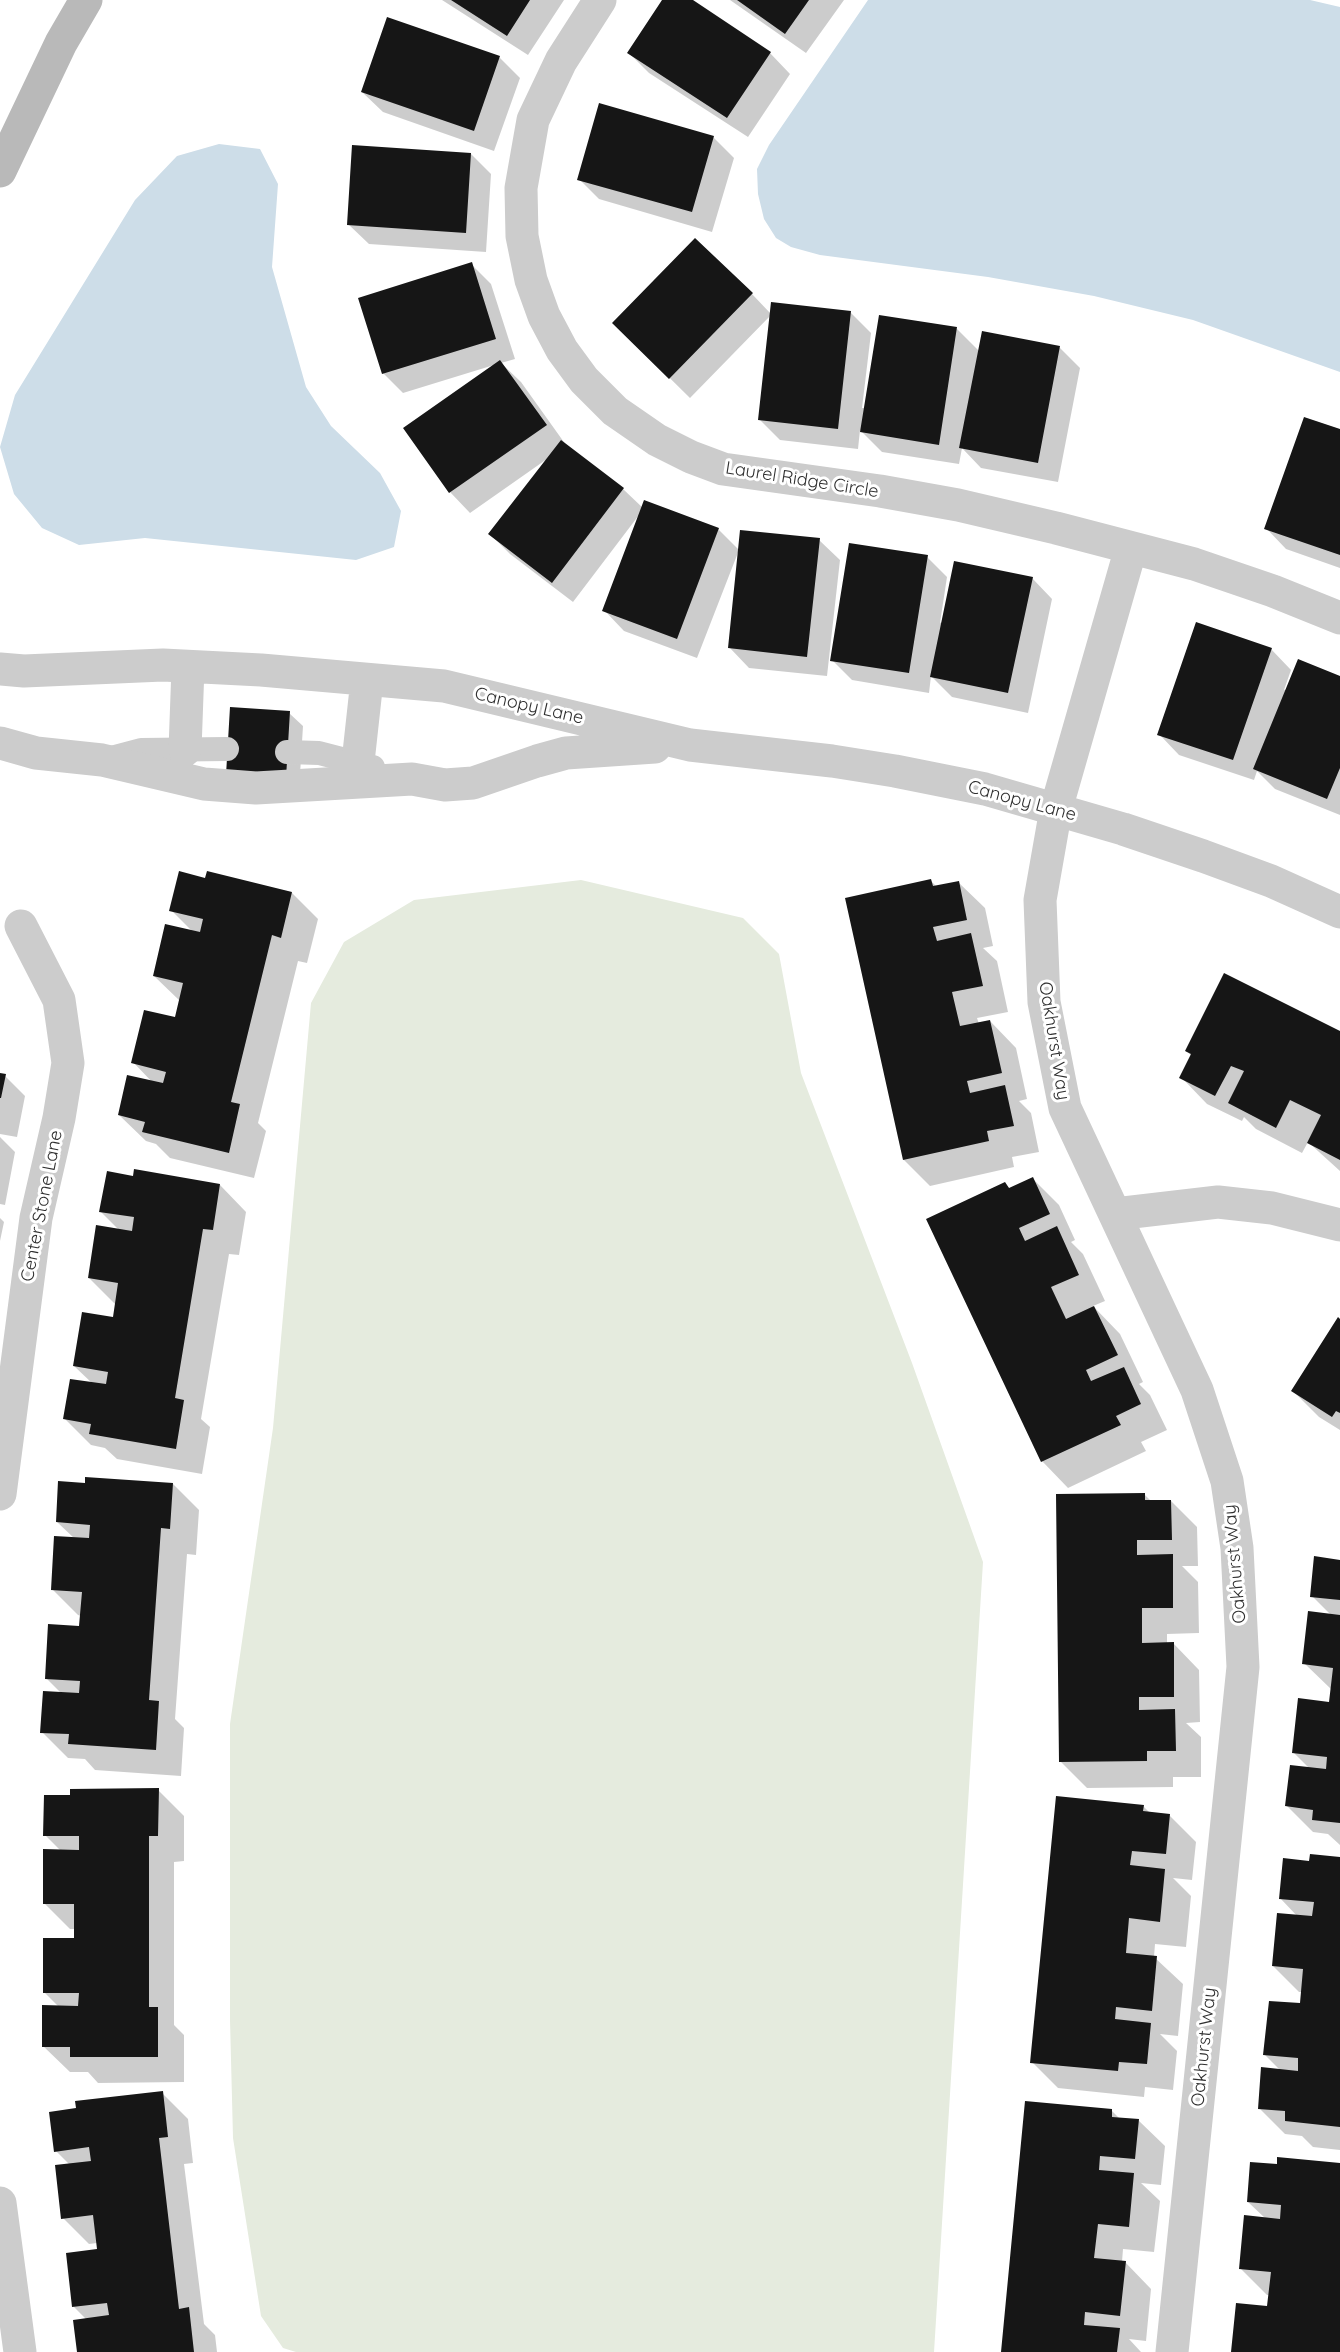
<!DOCTYPE html>
<style>
body{margin:0}
canvas{display:block;background:#fff}
</style>
<canvas width="1340" height="2352"></canvas>
<script>
const g = document.querySelector('canvas').getContext('2d');
g.lineJoin = 'round';
function fillPath(path, color) {
  g.fillStyle = color;
  g.fill(path, 'evenodd');
}
function poly(rows) {
  const path = new Path2D();
  for (const r of rows) {
    path.moveTo(r[0], r[1]);
    for (let i = 2; i < r.length; i += 2) path.lineTo(r[i], r[i + 1]);
  }
  return path;
}
function stroke(path, color, width, dash) {
  g.strokeStyle = color;
  g.lineWidth = width;
  g.lineCap = dash ? 'butt' : 'round';
  g.setLineDash(dash || []);
  g.stroke(path);
}
function drawText(font, color, halo, rows, align = 'center') {
  g.font = font + ' Quicksand,sans-serif';
  g.lineWidth = 6;
  g.setLineDash([]);
  g.textBaseline = 'middle';
  g.strokeStyle = halo;
  g.fillStyle = color;
  for (const [text, x, y, turn = 0] of rows) {
    g.save();
    g.translate(x, y);
    g.rotate((+turn || 0) * Math.PI / 180);
    g.textAlign = isNaN(turn) ? turn : align;
    if (halo) g.strokeText(text, 0, 0);
    g.fillText(text, 0, 0);
    g.restore();
  }
}
const green = poly([
 [581,880,743,918,779,954,801,1073,912,1363,983,1562,934,2352,296,2352,283,2348,261,2316,233,2138,230,2020,230,1724,273,1428,311,1003,344,942,414,900]
]);
const water = poly([
 [868,0,1310,0,1340,7,1340,372,1193,320,1094,296,988,277,820,255,791,247,776,238,764,219,758,194,757,169,769,145],
 [219,144,260,149,278,184,272,267,306,387,331,426,380,473,401,511,394,547,356,560,145,538,79,545,42,528,14,494,0,447,15,395,135,200,177,156]
]);
const shadow = poly([
 [442,0,564,0,528,55],
 [664,0,690,0,770,53,790,74,748,137,649,73,629,53],
 [730,0,844,0,806,53],
 [388,19,500,58,520,78,494,151,383,112,362,92],
 [713,137,734,158,712,232,599,199,579,179],
 [471,154,491,174,486,252,369,244,348,224],
 [471,264,491,284,515,359,501,363,521,382,566,445,623,489,643,508,718,529,739,550,697,658,624,631,604,610,639,515,573,602,510,554,490,534,547,459,470,513,450,492,494,365,403,393,383,373],
 [752,294,771,314,850,312,871,333,862,408,865,408,880,317,957,329,980,352,983,333,1060,348,1080,368,1058,482,981,468,962,448,959,464,882,452,860,430,858,449,780,440,760,420,771,315,690,398,614,323],
 [1340,431,1340,568,1286,549,1266,528],
 [819,540,840,560,827,676,749,668,729,647],
 [927,557,947,577,940,623,1032,578,1052,599,1028,713,952,697,931,676,929,693,852,680,831,659],
 [1271,649,1291,670,1284,690,1340,678,1340,815,1275,789,1257,771,1254,780,1179,755,1159,734],
 [231,709,289,713,303,726,299,791],
 [206,880,292,893,318,919,307,963,298,961,258,1123,266,1131,254,1178,170,1158,156,1144,146,1141,119,1115,153,1083,133,1062,176,1019,180,1001,154,976,193,932,171,910],
 [931,881,937,887,958,882,985,908,993,946,983,948,997,961,1008,1012,977,1018,979,1024,990,1021,1016,1048,1027,1099,1019,1101,1031,1113,1039,1152,1012,1157,1014,1167,930,1186,904,1160],
 [1340,1032,1340,1171,1308,1142,1302,1153,1256,1129,1244,1117,1242,1121,1207,1104,1181,1077,1192,1056,1186,1051],
 [0,1075,5,1076,25,1096,17,1137,0,1134],
 [0,1137,15,1152,5,1205,0,1204],
 [134,1178,220,1185,246,1212,239,1255,229,1254,201,1419,210,1427,202,1474,117,1459,105,1448,91,1445,65,1419,93,1384,74,1366,114,1319,116,1305,89,1278,120,1231,101,1212],
 [1032,1178,1059,1205,1075,1240,1071,1242,1083,1254,1105,1301,1093,1306,1120,1334,1143,1382,1139,1384,1150,1395,1167,1430,1141,1442,1146,1451,1068,1488,1042,1461,1005,1184,1010,1189],
 [0,1218,4,1222,0,1241],
 [1340,1320,1340,1430,1319,1417,1293,1391],
 [173,1484,199,1510,196,1555,187,1554,175,1719,184,1728,181,1776,95,1770,85,1759,68,1758,42,1732,62,1694,46,1678,81,1628,81,1616,78,1615,52,1589,75,1539,57,1522],
 [1144,1494,1151,1501,1171,1501,1197,1527,1198,1566,1182,1566,1198,1582,1199,1633,1167,1634,1167,1644,1173,1643,1199,1670,1200,1722,1186,1723,1201,1737,1201,1777,1173,1777,1173,1787,1087,1788,1061,1762],
 [1340,1561,1340,1845,1328,1834,1313,1832,1287,1806,1310,1769,1294,1753,1331,1703,1332,1690,1304,1663,1331,1615,1312,1596],
 [158,1790,184,1816,184,1861,174,1862,174,2025,184,2035,184,2082,98,2083,88,2072,70,2072,43,2046,59,2007,44,1992,76,1939,76,1929,70,1929,44,1903,61,1851,45,1835],
 [1143,1806,1151,1814,1169,1815,1196,1842,1192,1880,1173,1878,1191,1896,1186,1947,1155,1944,1154,1957,1183,1984,1178,2036,1160,2034,1177,2051,1173,2090,1145,2087,1144,2097,1058,2088,1032,2062],
 [1340,1859,1340,2150,1313,2147,1302,2136,1285,2134,1259,2108,1281,2071,1265,2055,1301,2005,1302,1992,1299,1992,1273,1966,1298,1917,1280,1898,1311,1863],
 [162,2093,188,2119,193,2163,184,2164,204,2324,215,2335,217,2352,78,2352,87,2320,74,2307,98,2251,97,2243,89,2244,63,2218,70,2165,56,2151],
 [1112,2111,1120,2119,1138,2120,1165,2146,1161,2185,1141,2183,1160,2201,1154,2252,1123,2249,1122,2262,1125,2262,1151,2289,1146,2341,1129,2339,1141,2352,1002,2352],
 [1340,2165,1340,2352,1233,2352,1268,2308,1270,2295,1267,2295,1241,2269,1266,2219,1248,2202,1278,2166]
]);
const building = poly([
 [451,0,530,0,507,36],
 [662,0,693,0,771,52,727,118,627,53],
 [737,0,809,0,785,34],
 [387,17,500,56,474,131,361,92],
 [599,103,714,136,692,212,577,180],
 [352,145,471,153,466,233,347,225],
 [695,238,753,293,669,379,612,323],
 [472,262,496,339,382,374,358,298],
 [771,302,851,311,838,429,758,420],
 [879,315,957,327,939,445,860,432],
 [982,331,1060,346,1038,463,959,448],
 [500,360,547,425,449,493,403,428],
 [1304,417,1340,429,1340,555,1264,529],
 [561,440,624,488,552,583,488,534],
 [644,500,719,528,677,639,602,611],
 [740,530,820,538,807,657,728,648],
 [849,543,928,555,909,673,830,661],
 [954,561,1033,577,1008,693,930,677],
 [1196,622,1272,648,1233,760,1157,735],
 [1298,659,1340,676,1340,768,1327,799,1253,769],
 [230,707,290,711,286,778,226,775],
 [179,871,205,878,207,871,292,892,281,938,272,935,231,1102,240,1104,229,1153,142,1132,145,1122,118,1115,127,1075,163,1083,166,1072,131,1063,144,1010,175,1017,183,983,153,976,165,924,200,932,203,919,169,911],
 [931,879,933,886,959,881,967,920,933,927,937,941,971,933,983,986,952,992,960,1026,990,1020,1002,1073,967,1081,970,1093,1005,1085,1014,1126,987,1131,989,1141,903,1160,845,898],
 [1224,973,1340,1031,1340,1160,1307,1143,1321,1115,1290,1100,1276,1128,1228,1103,1244,1071,1231,1066,1215,1096,1179,1078,1191,1054,1185,1051],
 [0,1073,6,1074,1,1098,0,1098],
 [134,1169,220,1184,213,1230,203,1229,175,1398,184,1400,176,1449,89,1434,91,1424,63,1419,70,1379,106,1384,108,1372,73,1366,82,1312,113,1317,118,1283,88,1278,96,1225,132,1231,134,1217,99,1212,107,1171,133,1176],
 [1033,1177,1050,1214,1019,1228,1025,1241,1057,1226,1079,1275,1051,1287,1066,1319,1094,1306,1118,1355,1086,1370,1091,1381,1124,1367,1141,1404,1116,1416,1121,1425,1041,1462,926,1219,1005,1182,1009,1188],
 [1338,1317,1340,1319,1340,1413,1336,1411,1332,1417,1291,1391],
 [85,1477,173,1483,170,1529,161,1528,149,1700,159,1701,156,1750,68,1744,69,1734,40,1733,43,1691,79,1693,80,1681,45,1679,48,1624,79,1626,82,1592,51,1590,54,1536,89,1538,90,1525,56,1522,58,1481,85,1483],
 [1145,1493,1145,1500,1171,1500,1172,1540,1137,1540,1137,1555,1173,1554,1173,1608,1142,1608,1142,1643,1174,1642,1174,1697,1139,1697,1139,1710,1175,1709,1176,1751,1147,1751,1147,1761,1059,1762,1056,1494],
 [1314,1556,1340,1560,1340,1600,1310,1597],
 [1308,1611,1340,1615,1340,1823,1312,1820,1313,1810,1285,1806,1290,1765,1326,1769,1327,1757,1292,1753,1298,1698,1329,1702,1333,1668,1302,1664],
 [159,1788,158,1836,149,1836,149,2007,158,2007,158,2057,70,2057,70,2047,42,2047,42,2005,78,2006,79,1993,43,1993,43,1938,74,1938,74,1904,43,1904,43,1849,79,1850,79,1836,43,1836,44,1795,70,1795,70,1789],
 [1056,1796,1144,1805,1143,1811,1170,1814,1166,1854,1132,1851,1130,1865,1165,1869,1160,1922,1129,1918,1126,1953,1157,1956,1152,2011,1116,2007,1115,2019,1151,2023,1147,2064,1119,2062,1118,2071,1030,2063],
 [1310,1854,1340,1857,1340,2127,1285,2121,1285,2111,1258,2109,1261,2067,1298,2071,1298,2058,1263,2055,1269,2001,1300,2003,1303,1969,1272,1966,1277,1913,1312,1916,1314,1902,1279,1899,1283,1858,1309,1861],
 [163,2091,168,2137,159,2138,179,2309,189,2307,194,2352,77,2352,73,2320,109,2315,107,2303,72,2307,66,2253,97,2249,93,2215,61,2219,55,2165,91,2161,89,2147,54,2152,49,2112,76,2108,75,2101],
 [1025,2101,1112,2109,1112,2117,1139,2119,1135,2159,1100,2156,1099,2170,1134,2173,1129,2227,1098,2224,1094,2258,1126,2261,1120,2316,1085,2312,1084,2325,1120,2328,1117,2352,1001,2352],
 [1277,2157,1340,2163,1340,2352,1231,2352,1236,2303,1267,2306,1271,2272,1239,2269,1244,2215,1280,2219,1281,2205,1247,2202,1250,2162,1277,2164]
]);
const lane = poly([
 [287,752,319,753,373,767],
 [107,759,141,750,227,749]
]);
const street = poly([
 [600,0,561,61,533,120,521,188,522,236,531,280,544,316,562,350,584,380,615,411,657,440,691,457,723,469,880,491,958,505,1056,528,1194,564,1273,591,1340,618],
 [1131,548,1056,809,1040,900,1044,1002,1065,1108,1197,1390,1227,1481,1237,1548,1243,1667,1172,2352],
 [0,669,24,671,163,665,261,670,444,686,690,745,832,761,895,771,985,789,1123,829,1203,856,1271,881,1340,912],
 [0,743,36,753,102,760,204,784,256,788,412,779,445,785,473,783,537,761,566,753,655,747],
 [185,750,188,667],
 [358,762,367,680],
 [1115,1214,1218,1202,1272,1208,1340,1225],
 [0,1494,36,1218,59,1118,68,1063,59,1000,21,926],
 [0,2203,20,2352]
]);
const secondary = poly([
 [0,171,61,43,86,0]
]);
const streetNames = [
 ["Laurel Ridge Circle",802,480,9],
 ["Canopy Lane",529,706,13],
 ["Canopy Lane",1022,801,15],
 ["Oakhurst Way",1054,1041,81],
 ["Center Stone Lane",42,1206,-79],
 ["Oakhurst Way",1235,1564,-95],
 ["Oakhurst Way",1204,2047,-84]
];
fillPath(green, '#e5ebde');
fillPath(water, '#cddde8');
fillPath(shadow, '#0003');
fillPath(building, '#161616');
stroke(lane, '#ccc', 24);
stroke(street, '#ccc', 33);
stroke(secondary, '#b9b9b9', 33);
drawText('18px', '#2f2f2f', '#fff', streetNames);
</script>
